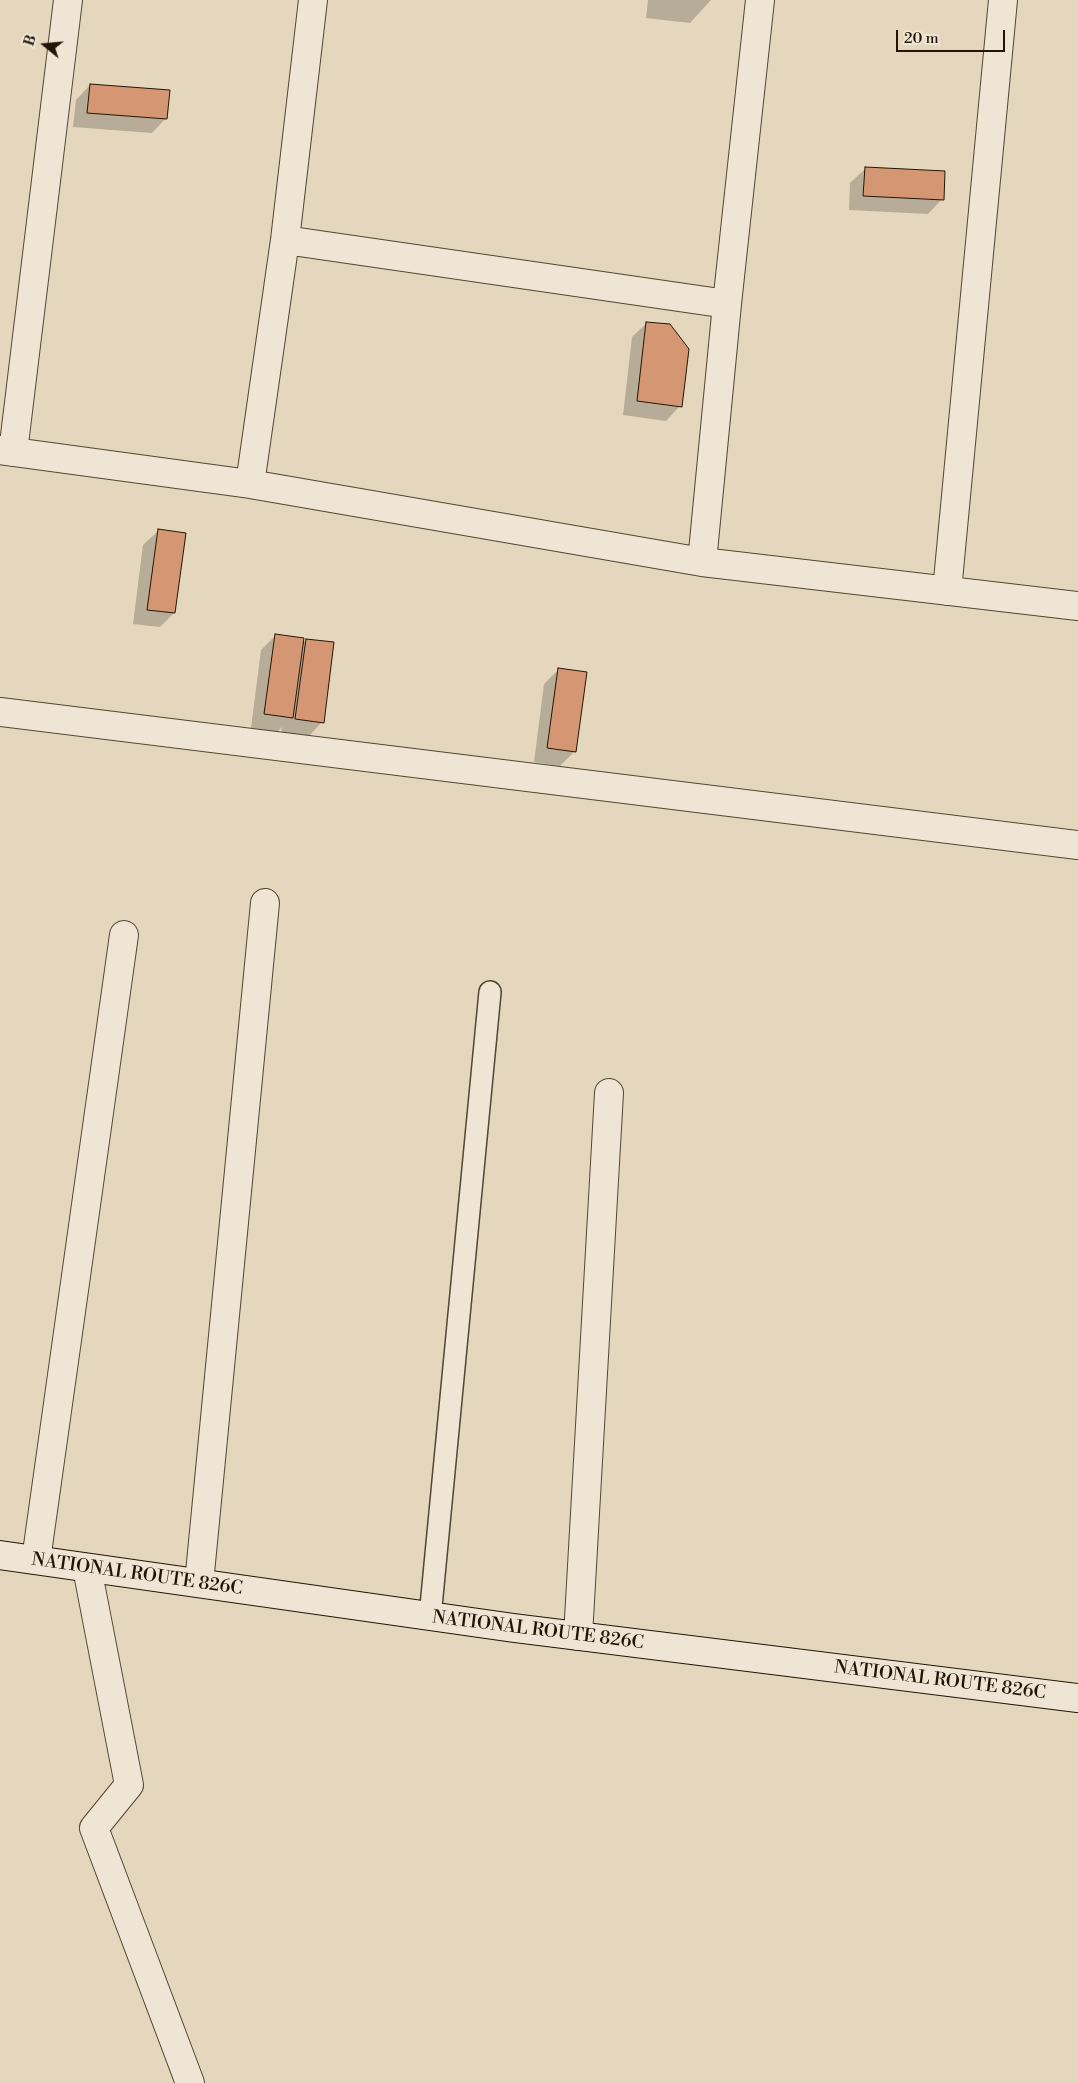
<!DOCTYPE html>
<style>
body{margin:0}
#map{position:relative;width:1078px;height:2083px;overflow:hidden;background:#e5d7bd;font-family:"Libre Bodoni",serif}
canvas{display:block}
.north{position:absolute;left:20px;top:20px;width:50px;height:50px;-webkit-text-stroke:4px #eee5d4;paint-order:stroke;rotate:287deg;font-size:14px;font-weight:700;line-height:20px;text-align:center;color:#221505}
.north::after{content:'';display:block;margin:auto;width:18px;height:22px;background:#221505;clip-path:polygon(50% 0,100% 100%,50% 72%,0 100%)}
.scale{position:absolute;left:896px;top:30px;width:109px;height:22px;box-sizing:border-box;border:2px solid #221505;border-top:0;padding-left:6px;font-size:15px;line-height:18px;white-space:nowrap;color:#221505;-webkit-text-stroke:4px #eee5d4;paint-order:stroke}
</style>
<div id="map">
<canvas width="1078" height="2083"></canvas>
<div class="north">B</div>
<div class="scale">20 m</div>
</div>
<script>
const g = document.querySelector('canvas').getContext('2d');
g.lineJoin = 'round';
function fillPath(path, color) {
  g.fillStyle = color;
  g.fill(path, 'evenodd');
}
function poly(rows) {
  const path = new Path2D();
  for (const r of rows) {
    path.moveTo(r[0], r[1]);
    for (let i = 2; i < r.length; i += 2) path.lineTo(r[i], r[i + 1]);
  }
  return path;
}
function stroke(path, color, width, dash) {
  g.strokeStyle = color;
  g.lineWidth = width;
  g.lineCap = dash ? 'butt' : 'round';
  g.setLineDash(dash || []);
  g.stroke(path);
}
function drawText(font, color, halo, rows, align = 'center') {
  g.font = font + ' "Libre Bodoni",serif';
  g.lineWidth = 4.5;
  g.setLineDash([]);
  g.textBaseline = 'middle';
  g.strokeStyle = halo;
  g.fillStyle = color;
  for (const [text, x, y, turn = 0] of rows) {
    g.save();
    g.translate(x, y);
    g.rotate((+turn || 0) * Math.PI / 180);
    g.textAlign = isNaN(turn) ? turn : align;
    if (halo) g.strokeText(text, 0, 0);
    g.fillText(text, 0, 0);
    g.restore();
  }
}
const shadow = poly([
 [648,0,711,0,690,23,646,18],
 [90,85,166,118,152,133,73,127,76,100],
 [865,169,942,199,928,214,849,210,850,183],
 [647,323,680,406,666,421,623,415,632,337],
 [158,531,174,613,160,627,133,624,143,545],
 [276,635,301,645,306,640,322,722,308,737,281,733,282,727,277,732,251,728,261,650],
 [559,669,575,751,560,766,534,762,544,684]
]);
const building = poly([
 [90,84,170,90,167,119,87,113,90,84],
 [865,167,945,171,944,200,863,196,865,167],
 [646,322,670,324,689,349,682,407,637,401,646,322],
 [158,529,186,533,175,613,147,610,158,529],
 [275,634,304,638,293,718,264,714,275,634],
 [306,639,334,642,324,723,295,719,306,639],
 [558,668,587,672,576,752,547,748,558,668]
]);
const service = poly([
 [430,1617,490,992]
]);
const minor = poly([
 [285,240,727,304],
 [0,450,250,484,702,562,1078,606],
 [13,452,68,0],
 [250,484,285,240,313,0],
 [702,562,727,304,760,0],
 [947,591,1003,0],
 [0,712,1078,845],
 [36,1560,124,935],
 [87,1568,129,1785,94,1828,190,2083],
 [199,1583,265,903],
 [578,1636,609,1093]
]);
const secondary = poly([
 [0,1555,514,1628,1078,1698]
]);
const streetNames = [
 ["NATIONAL ROUTE 826C",137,1575,8],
 ["NATIONAL ROUTE 826C",538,1631,7],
 ["NATIONAL ROUTE 826C",940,1681,7]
];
fillPath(shadow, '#0003');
fillPath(building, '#d59773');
stroke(building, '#221505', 1);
stroke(service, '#534633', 24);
stroke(minor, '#534633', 30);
stroke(secondary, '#221505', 30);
stroke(service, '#eee5d4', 21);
stroke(minor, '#eee5d4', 28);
stroke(secondary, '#eee5d4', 28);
drawText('18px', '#221505', '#eee5d4', streetNames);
</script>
